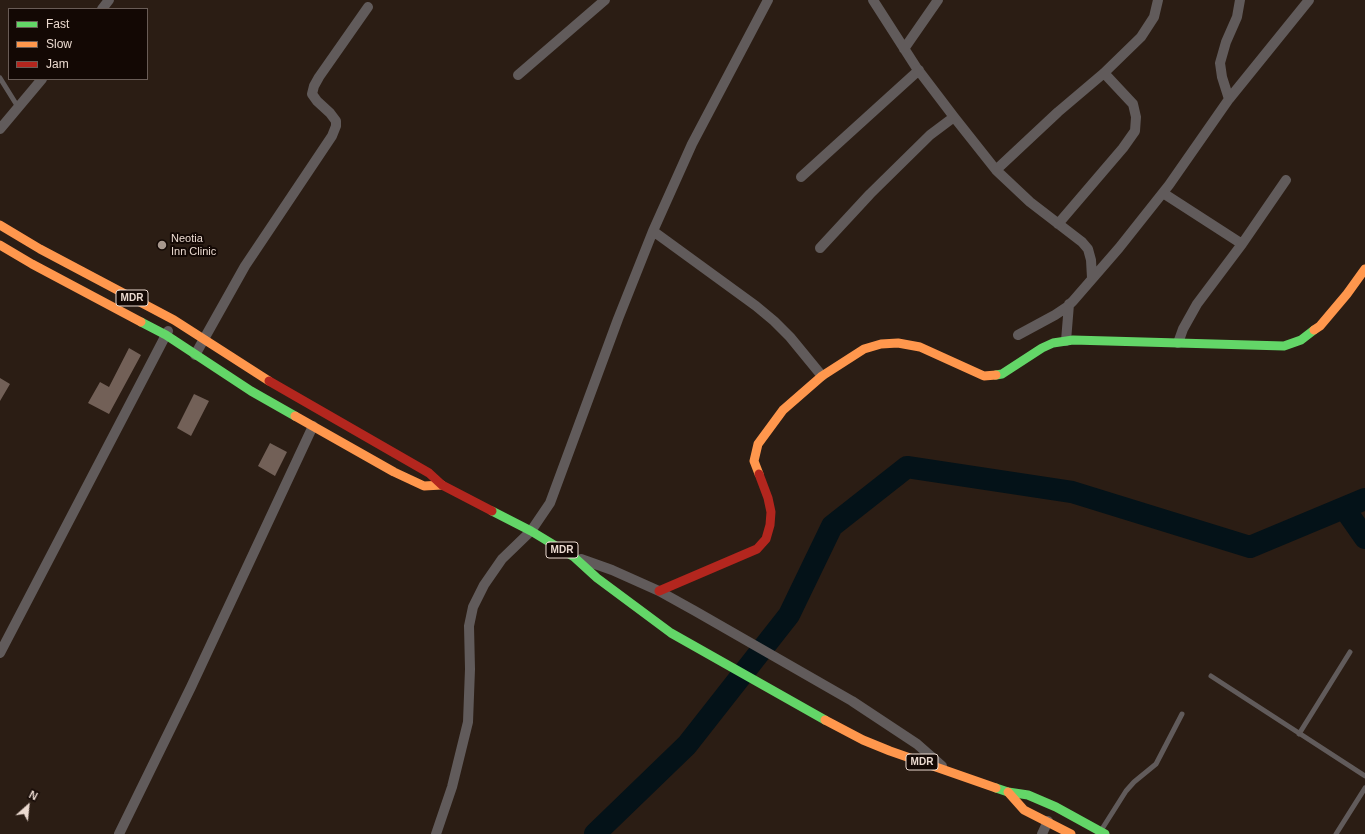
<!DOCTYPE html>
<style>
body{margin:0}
#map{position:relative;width:1365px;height:834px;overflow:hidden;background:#2b1d14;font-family:Arial,sans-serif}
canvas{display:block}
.legend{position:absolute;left:8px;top:8px;width:140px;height:72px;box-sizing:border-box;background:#130804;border:1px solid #695c56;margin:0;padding:5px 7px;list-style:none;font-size:12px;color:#ebdad0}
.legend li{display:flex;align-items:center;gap:8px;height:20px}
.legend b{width:20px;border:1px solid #695c56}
.north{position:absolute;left:8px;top:786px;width:40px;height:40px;-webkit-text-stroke:3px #130804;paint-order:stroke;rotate:27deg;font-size:11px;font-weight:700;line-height:16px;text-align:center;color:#ebdad0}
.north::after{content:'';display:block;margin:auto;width:14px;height:18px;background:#ebdad0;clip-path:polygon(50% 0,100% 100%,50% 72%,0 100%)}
</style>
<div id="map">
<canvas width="1365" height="834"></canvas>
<ul class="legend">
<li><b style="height:5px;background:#63d668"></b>Fast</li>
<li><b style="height:5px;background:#ff974d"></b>Slow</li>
<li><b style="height:5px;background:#b3261e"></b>Jam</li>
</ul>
<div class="north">N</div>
</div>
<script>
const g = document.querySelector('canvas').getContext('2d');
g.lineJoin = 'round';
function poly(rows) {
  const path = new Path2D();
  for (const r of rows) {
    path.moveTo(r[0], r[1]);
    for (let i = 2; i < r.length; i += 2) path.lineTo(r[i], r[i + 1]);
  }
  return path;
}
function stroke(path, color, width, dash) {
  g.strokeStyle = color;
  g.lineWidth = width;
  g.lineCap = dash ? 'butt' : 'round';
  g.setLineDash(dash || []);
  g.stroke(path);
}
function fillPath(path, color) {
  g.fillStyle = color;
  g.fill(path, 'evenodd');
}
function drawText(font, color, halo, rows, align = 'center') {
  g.font = font + ' Arial,sans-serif';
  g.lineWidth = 4;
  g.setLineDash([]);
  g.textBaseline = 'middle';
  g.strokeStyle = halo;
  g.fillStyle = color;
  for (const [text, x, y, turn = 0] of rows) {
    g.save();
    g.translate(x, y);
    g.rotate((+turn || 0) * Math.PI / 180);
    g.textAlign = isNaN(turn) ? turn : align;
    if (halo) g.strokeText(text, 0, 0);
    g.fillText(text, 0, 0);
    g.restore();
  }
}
const river = poly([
 [1344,508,1365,538],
 [595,834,687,745,789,615,832,526,907,467,1072,492,1250,547,1365,499]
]);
const building = poly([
 [129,348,141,355,109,414,88,403,100,382,109,387],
 [0,378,10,384,0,401],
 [194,394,209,401,191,436,177,428],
 [270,443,287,452,275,476,258,466]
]);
const lane = poly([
 [0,78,18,107],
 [1211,676,1365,776],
 [1299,734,1350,652],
 [1102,829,1126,791,1134,782,1156,764,1182,714],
 [1336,834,1365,788]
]);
const street = poly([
 [873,0,916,67,954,117,996,170,1030,202,1082,242,1088,249,1091,260,1092,278],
 [102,9,109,0],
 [904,49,938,0],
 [518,75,605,0],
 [1229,99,1222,77,1220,63,1226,42,1237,17,1240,0],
 [0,129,42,79],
 [996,170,1058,112,1104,73,1141,37,1154,17,1158,0],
 [801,177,919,70],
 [1163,193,1242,244],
 [1058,224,1123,148,1135,131,1136,117,1133,104,1104,73],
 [653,231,756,306,774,321,790,337,822,376],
 [820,248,870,194,930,135,954,117],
 [1018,335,1055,315,1067,307,1073,301,1119,248,1169,185,1229,99,1309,0],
 [1066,341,1069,304],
 [1178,343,1183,329,1197,304,1242,244,1286,180],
 [195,355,245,266,332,136,336,126,336,121,330,113,317,101,312,94,314,86,319,77,368,7],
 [581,559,612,570,659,591,695,611,852,701,917,744,942,766],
 [0,653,168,331],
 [119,834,191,687,313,426],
 [436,834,452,787,468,722,470,669,469,626,473,607,484,585,502,559,531,531,550,503,618,319,653,231,692,144,768,0],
 [1042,834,1048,821]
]);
const fast = poly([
 [141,322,166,335,251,391,295,416],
 [996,375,1002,374,1042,348,1053,343,1073,340,1284,346,1301,340,1314,330],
 [492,511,531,531,574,557,597,578,671,633,825,720],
 [996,788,1008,792,1028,795,1056,807,1105,834]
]);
const slow = poly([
 [0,225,40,249,174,320,269,381],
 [0,245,32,264,141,322],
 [1314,330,1320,326,1347,294,1365,269],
 [295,416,394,472,424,486,442,485],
 [759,474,754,461,758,444,783,410,822,376,864,349,881,344,898,343,920,347,984,376,996,375],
 [825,720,863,740,890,751,996,788],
 [1008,792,1024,810,1071,834]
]);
const jam = poly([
 [269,381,429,473,442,485,492,511],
 [659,591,757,549,766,539,770,525,771,512,768,498,759,474]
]);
const markers = [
 [162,245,5,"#a8988e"]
];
const shields = [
 [132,298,32],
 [562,550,32],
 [922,762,32]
];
const shieldNames = [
 ["MDR",132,298],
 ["MDR",562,550],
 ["MDR",922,762]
];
const poiNames = [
 ["Neotia",171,239],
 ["Inn Clinic",171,252]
];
stroke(river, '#041218', 22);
fillPath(building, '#726057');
stroke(lane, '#615b5b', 5);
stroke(street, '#615b5b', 10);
stroke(fast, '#63d668', 9);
stroke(slow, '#ff974d', 9);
stroke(jam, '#b3261e', 9);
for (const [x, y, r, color] of markers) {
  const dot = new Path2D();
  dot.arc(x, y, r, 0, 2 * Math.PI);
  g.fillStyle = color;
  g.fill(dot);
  stroke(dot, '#130804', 1.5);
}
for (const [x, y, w] of shields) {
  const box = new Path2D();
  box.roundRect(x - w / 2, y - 8, w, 16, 3);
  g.fillStyle = '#130804';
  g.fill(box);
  stroke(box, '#ebdad0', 1);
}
drawText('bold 10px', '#ebdad0', null, shieldNames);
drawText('11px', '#ebdad0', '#130804', poiNames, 'left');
</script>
